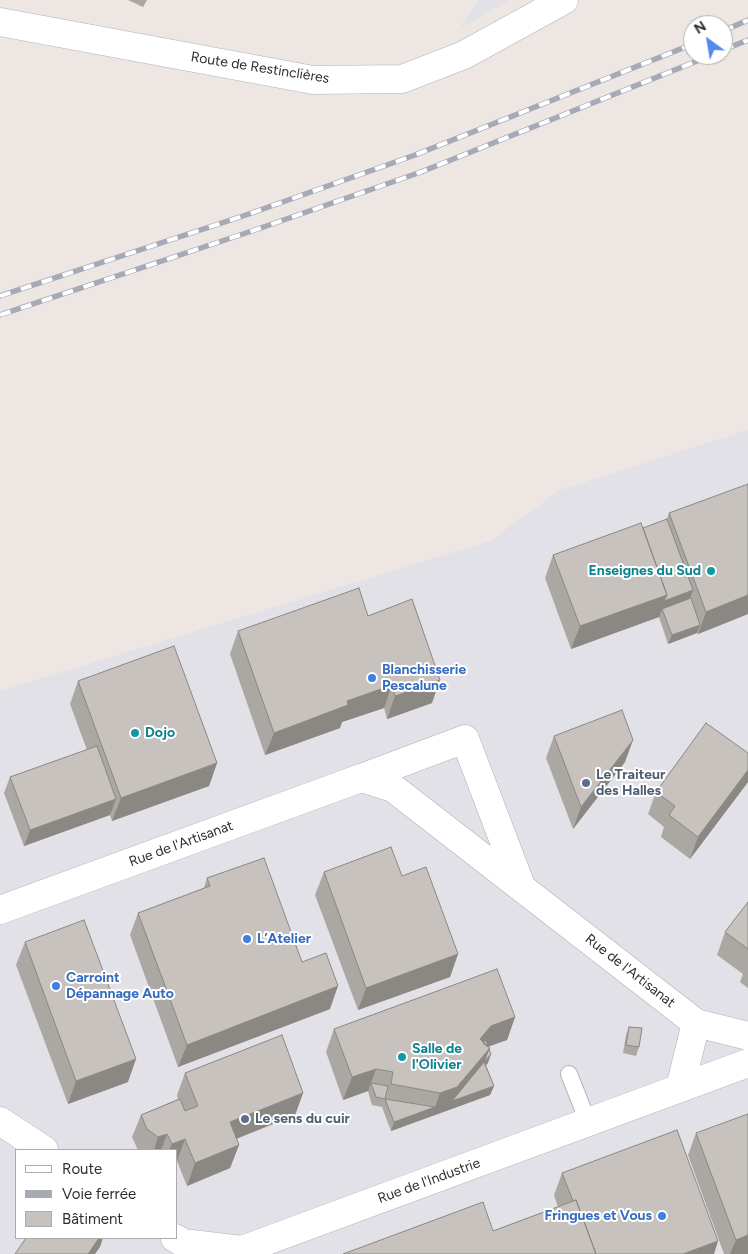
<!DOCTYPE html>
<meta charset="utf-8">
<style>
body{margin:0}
#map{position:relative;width:748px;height:1254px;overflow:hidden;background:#eee6e2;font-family:Figtree,sans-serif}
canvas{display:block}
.legend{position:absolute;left:15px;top:1149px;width:162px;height:90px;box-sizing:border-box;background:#fff;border:1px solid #ababab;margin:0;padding:6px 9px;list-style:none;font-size:15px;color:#2e2e2e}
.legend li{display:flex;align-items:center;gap:10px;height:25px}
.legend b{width:25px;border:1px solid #ababab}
.north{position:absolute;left:683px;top:15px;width:50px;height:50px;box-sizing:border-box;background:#fff;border:1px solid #ababab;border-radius:50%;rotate:328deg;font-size:14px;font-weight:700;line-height:20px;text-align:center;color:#2e2e2e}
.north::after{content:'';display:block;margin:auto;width:18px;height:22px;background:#518aec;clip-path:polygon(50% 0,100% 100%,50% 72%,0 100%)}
</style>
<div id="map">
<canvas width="748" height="1254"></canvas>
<ul class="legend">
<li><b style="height:6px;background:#fff"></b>Route</li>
<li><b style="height:6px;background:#a5aab6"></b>Voie ferrée</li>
<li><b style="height:14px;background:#c7c2bd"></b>Bâtiment</li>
</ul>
<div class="north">N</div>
</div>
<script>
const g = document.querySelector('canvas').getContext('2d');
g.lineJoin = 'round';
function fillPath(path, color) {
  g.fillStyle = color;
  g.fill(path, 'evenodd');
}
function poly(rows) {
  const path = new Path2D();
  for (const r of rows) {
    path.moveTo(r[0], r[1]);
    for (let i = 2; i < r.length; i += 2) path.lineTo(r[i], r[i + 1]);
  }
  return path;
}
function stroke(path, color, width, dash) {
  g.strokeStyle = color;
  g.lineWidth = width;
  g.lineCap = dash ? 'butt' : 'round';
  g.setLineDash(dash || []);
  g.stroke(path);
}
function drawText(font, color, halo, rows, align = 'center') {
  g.font = font + ' Figtree,sans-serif';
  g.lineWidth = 4;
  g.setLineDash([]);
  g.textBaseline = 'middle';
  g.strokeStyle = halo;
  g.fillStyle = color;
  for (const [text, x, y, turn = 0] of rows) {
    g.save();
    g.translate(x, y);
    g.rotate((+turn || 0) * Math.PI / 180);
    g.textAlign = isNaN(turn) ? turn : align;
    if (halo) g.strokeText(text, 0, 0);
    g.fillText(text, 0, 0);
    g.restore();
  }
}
const industrial = poly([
 [479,0,510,0,460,28],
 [748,430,748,1254,0,1254,0,691,490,541,560,490],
 [16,1150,176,1150,176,1238,16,1238]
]);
const service = poly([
 [569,1074,588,1122]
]);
const minor = poly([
 [361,778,465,739,521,886],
 [0,910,361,778,393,788,696,1023,748,1036],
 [680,1088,696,1023],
 [0,1121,44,1150],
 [175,1238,183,1243,242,1250,748,1063]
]);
const tertiary = poly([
 [0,22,313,80,402,79,464,55,564,0]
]);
const rail = poly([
 [723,31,748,20],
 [723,50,748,40],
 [0,296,246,215,415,155,693,44],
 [0,315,252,231,421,172,712,55]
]);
const wall = poly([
 [128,0,147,0,143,7],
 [669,513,748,614,698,634,697,633,668,644,659,617,571,649,545,578,553,555,643,528,667,519],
 [368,616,432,703,387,719,384,708,342,722,340,728,265,755,230,654,238,631],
 [78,681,217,763,209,786,112,821,110,815,24,846,4,793,10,777,87,750,70,704],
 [554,736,625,762,573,829,546,758],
 [748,782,690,859,661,837,664,827,648,814,656,792],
 [324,872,402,876,458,954,450,977,358,1010,315,895],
 [207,878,302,962,330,1009,178,1067,130,935,138,913,204,888],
 [748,902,748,988,740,982,743,974,717,955,725,932],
 [25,942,128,1082,68,1104,16,965],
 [515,1017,507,1040,488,1047,489,1049,488,1063,486,1065,494,1086,490,1095,391,1131,382,1107,372,1105,368,1091,343,1100,326,1052,334,1029],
 [629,1027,639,1047,636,1056,623,1053,626,1035],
 [185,1073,303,1093,295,1115,236,1139,239,1145,230,1168,187,1186,177,1161,176,1150,138,1150,132,1137,141,1115,178,1099,177,1095],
 [696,1133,748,1254,724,1254,688,1155],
 [562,1173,714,1254,493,1231,558,1207,554,1195]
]);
const shadedWall = poly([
 [693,590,687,606,662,609,659,617,571,649,580,626,667,595],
 [748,595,748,614,698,634,706,612],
 [700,625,697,633,668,644,672,635],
 [440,680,432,703,387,719,395,696],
 [392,685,384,708,342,722,340,728,265,755,274,733,347,701],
 [633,740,625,762,573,829,581,807],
 [217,763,209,786,112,821,121,798],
 [748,770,748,782,690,859,698,837],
 [116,799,110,815,24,846,30,830],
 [458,954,450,977,358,1010,366,988],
 [338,986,330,1009,178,1067,187,1045],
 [515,1017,507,1040,483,1048,480,1039,491,1026],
 [490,1048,484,1062,491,1054,488,1063,458,1099,494,1086,490,1095,391,1131,394,1122,435,1107,440,1093],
 [136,1059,128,1082,68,1104,76,1081],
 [376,1069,368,1091,343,1100,352,1077],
 [303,1093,295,1115,221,1145,230,1122],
 [167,1134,161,1150,154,1150,158,1137],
 [185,1139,177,1161,176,1162,176,1150,169,1150,172,1144],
 [239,1145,230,1168,187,1186,195,1163],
 [748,1235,748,1254,730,1254,736,1240],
 [99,1238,103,1238,100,1247,95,1254,88,1254],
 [718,1241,714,1254,683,1254]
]);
const building = poly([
 [748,484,748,595,706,612,669,513,748,484],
 [667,519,693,590,664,601,667,595,643,528,667,519],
 [641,523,667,595,580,626,553,555,641,523],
 [359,588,368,616,412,599,440,680,395,696,392,685,347,701,348,705,274,733,238,631,359,588],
 [691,598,700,625,672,635,662,609,691,598],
 [174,646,217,763,121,798,78,681,174,646],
 [622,710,633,740,581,807,554,736,622,710],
 [706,723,748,753,748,770,698,837,669,815,675,806,656,792,706,723],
 [97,746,116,799,30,830,10,777,97,746],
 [391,847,402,876,426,867,458,954,366,988,324,872,391,847],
 [264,858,302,962,326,953,338,986,187,1045,138,913,210,886,207,878,264,858],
 [748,902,748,949,725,932,748,902],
 [84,920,136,1059,76,1081,25,942,84,920],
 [497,969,515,1017,491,1026,480,1039,490,1048,457,1087,440,1093,391,1084,393,1072,376,1069,352,1077,334,1029,497,969],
 [629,1027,642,1028,639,1047,626,1045,629,1027],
 [282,1035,303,1093,230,1122,239,1145,195,1163,185,1139,172,1144,167,1134,158,1137,147,1129,141,1115,180,1099,185,1111,198,1106,185,1073,282,1035],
 [486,1040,488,1047,483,1043,486,1040],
 [489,1049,491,1054,484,1062,489,1049],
 [484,1062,494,1086,452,1101,484,1062],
 [371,1083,388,1086,385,1099,376,1097,371,1083],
 [385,1099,435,1107,394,1122,385,1099],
 [748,1114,748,1235,736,1240,696,1133,748,1114],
 [677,1130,718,1241,683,1254,596,1254,576,1200,573,1201,562,1173,677,1130],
 [576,1200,596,1254,343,1254,483,1202,493,1231,576,1200],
 [26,1238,99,1238,88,1254,15,1254,26,1238]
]);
const markers = [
 [711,571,5,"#0f9aa8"],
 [372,678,5,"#3f7fe0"],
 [135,733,5,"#0f9aa8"],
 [586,783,5,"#5c6f8a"],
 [247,939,5,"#3f7fe0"],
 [56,986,5,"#3f7fe0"],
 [402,1057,5,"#0f9aa8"],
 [245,1119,5,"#5c6f8a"],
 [662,1216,5,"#3f7fe0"]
];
const streetNames = [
 ["Route de Restinclières",260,68,9],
 ["Rue de l'Artisanat",181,844,-20],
 ["Rue de l'Artisanat",630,971,38],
 ["Rue de l'Industrie",429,1181,-20]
];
const cultureNames = [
 ["Enseignes du Sud",701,571,"right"],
 ["Dojo",145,733],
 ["Salle de",412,1049],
 ["l'Olivier",412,1065]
];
const shopNames = [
 ["Blanchisserie",382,670],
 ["Pescalune",382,686],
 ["L’Atelier",257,939],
 ["Carroint",66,978],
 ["Dépannage Auto",66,994],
 ["Fringues et Vous",652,1216,"right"]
];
const serviceNames = [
 ["Le Traiteur",596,775],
 ["des Halles",596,791],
 ["Le sens du cuir",255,1119]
];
fillPath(industrial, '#e2e1e7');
stroke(service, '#aeb2b9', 18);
stroke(minor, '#aeb2b9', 29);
stroke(tertiary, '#aeb2b9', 29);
stroke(service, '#fff', 16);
stroke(minor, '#fff', 28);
stroke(tertiary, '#fff', 28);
stroke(rail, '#a5aab6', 5.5);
stroke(rail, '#fff', 4, [11]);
fillPath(wall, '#aba7a3');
fillPath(shadedWall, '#8b8884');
fillPath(building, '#c7c2bd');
stroke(building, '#8b8884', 1);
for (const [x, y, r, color] of markers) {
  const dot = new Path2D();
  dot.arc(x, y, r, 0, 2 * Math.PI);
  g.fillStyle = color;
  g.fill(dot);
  stroke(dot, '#fff', 2);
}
drawText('14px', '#2e2e2e', '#fff', streetNames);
drawText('bold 14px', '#0d838f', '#fff', cultureNames, 'left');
drawText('bold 14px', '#366cbe', '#fff', shopNames, 'left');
drawText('bold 14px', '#4e5e75', '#fff', serviceNames, 'left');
</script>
